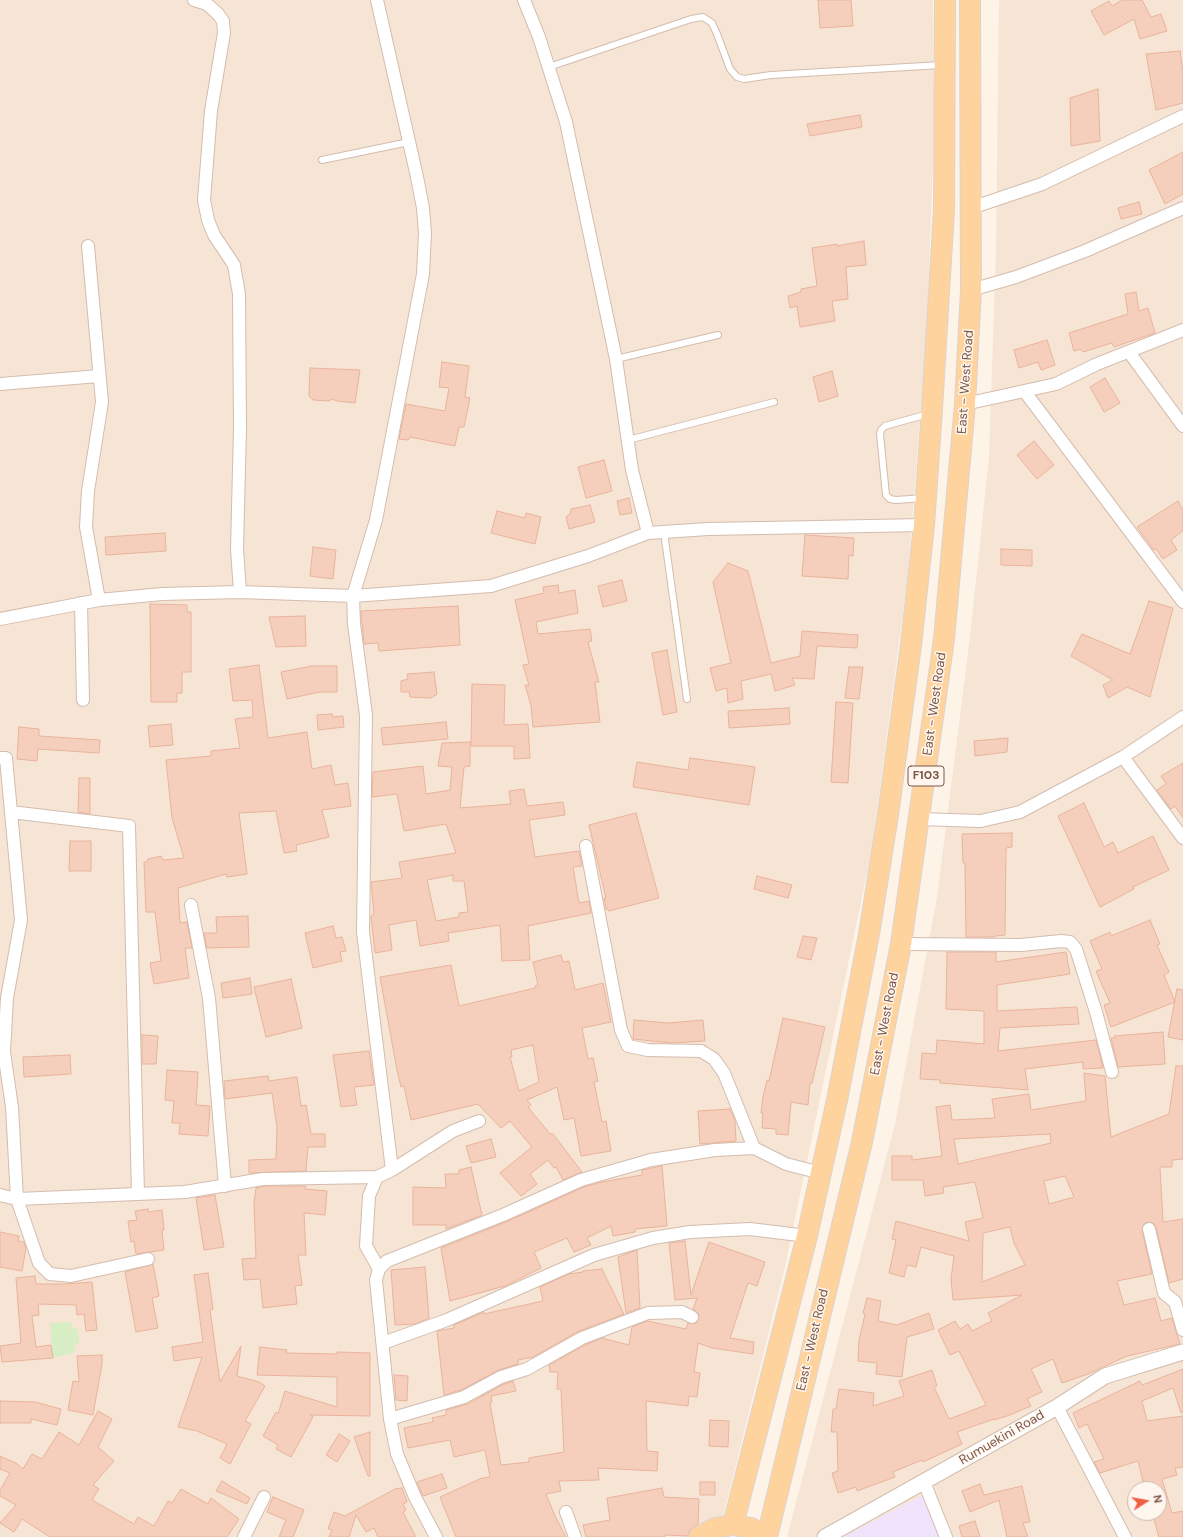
<!DOCTYPE html>
<style>
body{margin:0}
#map{position:relative;width:1183px;height:1537px;overflow:hidden;background:#fef3e7;font-family:"DM Sans",sans-serif}
canvas{display:block}
.north{position:absolute;left:1127px;top:1481px;width:40px;height:40px;box-sizing:border-box;background:#fff7ef;border:1px solid #cab7ad;border-radius:50%;rotate:79deg;font-size:11px;font-weight:700;line-height:16px;text-align:center;color:#7a5749}
.north::after{content:'';display:block;margin:auto;width:14px;height:18px;background:#f05e43;clip-path:polygon(50% 0,100% 100%,50% 72%,0 100%)}
</style>
<div id="map">
<canvas width="1183" height="1537"></canvas>
<div class="north">N</div>
</div>
<script>
const g = document.querySelector('canvas').getContext('2d');
g.lineJoin = 'round';
function fillPath(path, color) {
  g.fillStyle = color;
  g.fill(path, 'evenodd');
}
function poly(rows) {
  const path = new Path2D();
  for (const r of rows) {
    path.moveTo(r[0], r[1]);
    for (let i = 2; i < r.length; i += 2) path.lineTo(r[i], r[i + 1]);
  }
  return path;
}
function stroke(path, color, width, dash) {
  g.strokeStyle = color;
  g.lineWidth = width;
  g.lineCap = dash ? 'butt' : 'round';
  g.setLineDash(dash || []);
  g.stroke(path);
}
function drawText(font, color, halo, rows, align = 'center') {
  g.font = font + ' "DM Sans",sans-serif';
  g.lineWidth = 3;
  g.setLineDash([]);
  g.textBaseline = 'middle';
  g.strokeStyle = halo;
  g.fillStyle = color;
  for (const [text, x, y, turn = 0] of rows) {
    g.save();
    g.translate(x, y);
    g.rotate((+turn || 0) * Math.PI / 180);
    g.textAlign = isNaN(turn) ? turn : align;
    if (halo) g.strokeText(text, 0, 0);
    g.fillText(text, 0, 0);
    g.restore();
  }
}
const residential = poly([
 [0,0,933,0,934,130,927,328,908,575,872,849,785,1267,718,1537,0,1537],
 [999,0,1183,0,1183,1537,787,1537,895,1124,937,897,970,637,989,457,996,249],
 [1135,1489,1159,1489,1159,1513,1135,1513]
]);
const education = poly([
 [925,1494,944,1537,843,1537]
]);
const green = poly([
 [72,1322,71,1329,77,1328,79,1344,74,1345,75,1352,53,1358,50,1323]
]);
const building = poly([
 [818,0,851,0,853,26,820,28,818,0],
 [1122,0,1142,0,1151,17,1161,14,1167,31,1140,39,1134,19,1104,35,1091,11,1109,1,1112,6,1122,0],
 [1180,51,1183,72,1183,103,1156,110,1146,54,1180,51],
 [1098,89,1100,141,1071,146,1070,98,1098,89],
 [860,115,862,127,810,136,807,124,860,115],
 [1183,152,1183,194,1165,204,1149,170,1183,152],
 [1139,202,1142,214,1121,219,1118,208,1139,202],
 [864,241,866,265,846,267,848,299,832,301,835,321,800,327,797,306,790,308,788,296,801,292,801,289,817,286,812,248,837,244,837,246,864,241],
 [1136,292,1139,311,1148,308,1155,333,1114,347,1112,343,1083,352,1080,349,1074,351,1069,333,1128,314,1125,294,1136,292],
 [1047,340,1055,365,1041,370,1038,362,1019,368,1014,350,1047,340],
 [442,362,469,366,465,397,470,398,464,427,459,427,455,446,410,437,408,440,399,439,406,404,445,411,449,388,439,387,442,362],
 [310,368,360,370,355,403,337,401,332,399,329,401,313,400,309,396,310,368],
 [832,371,838,396,819,402,813,377,832,371],
 [1105,378,1120,403,1104,412,1090,387,1105,378],
 [1034,441,1054,465,1037,479,1017,455,1034,441],
 [604,460,612,491,586,498,578,467,604,460],
 [629,498,632,513,620,515,617,501,629,498],
 [1178,501,1183,510,1183,531,1171,540,1177,550,1163,559,1156,549,1154,550,1137,527,1178,501],
 [590,505,595,522,569,529,566,517,570,514,571,509,590,505],
 [497,511,525,518,526,513,541,517,535,544,491,533,497,511],
 [165,533,166,551,106,555,105,537,165,533],
 [805,535,854,538,853,556,849,555,848,579,802,576,805,535],
 [313,547,336,550,333,579,310,576,313,547],
 [1001,549,1032,550,1032,566,1001,565,1001,549],
 [728,563,748,571,771,663,800,656,802,631,858,635,857,648,817,646,814,679,792,678,795,685,775,691,771,674,741,681,743,699,728,703,727,688,716,691,710,668,731,663,713,582,728,563],
 [622,580,627,601,603,607,598,586,622,580],
 [558,585,559,593,575,590,578,613,536,622,538,634,590,629,592,641,588,642,599,682,595,682,600,722,533,727,531,705,525,685,529,685,523,665,529,664,515,600,544,593,543,587,558,585],
 [1149,601,1173,608,1150,697,1127,687,1108,698,1103,685,1113,680,1071,656,1082,634,1130,654,1149,601],
 [150,604,187,605,187,612,191,612,191,672,182,672,182,693,177,693,177,702,151,702,150,604],
 [458,606,460,645,379,651,378,643,364,644,361,611,458,606],
 [305,616,306,646,276,647,269,617,305,616],
 [667,650,677,712,663,715,652,653,667,650],
 [259,665,268,738,307,732,312,769,331,765,335,785,348,783,351,806,322,810,329,837,296,845,297,851,284,853,276,811,239,813,247,874,227,877,226,874,178,888,180,923,187,922,192,948,185,948,189,978,154,984,150,963,161,961,155,912,146,912,144,862,147,862,148,859,161,856,163,860,184,858,172,818,166,760,211,756,211,751,240,748,235,719,253,717,252,700,233,701,229,669,259,665],
 [312,666,337,666,337,692,320,692,287,699,281,672,312,666],
 [849,667,863,667,859,699,845,698,849,667],
 [434,672,437,694,431,698,410,697,409,692,401,692,401,681,408,679,407,674,434,672],
 [472,684,505,685,504,725,528,724,530,758,514,759,514,746,471,746,472,684],
 [836,702,853,703,848,783,831,782,836,702],
 [789,708,790,724,729,728,728,711,789,708],
 [332,714,332,717,343,716,344,727,318,730,317,715,332,714],
 [446,722,448,739,383,745,381,728,446,722],
 [171,724,173,745,150,747,148,726,171,724],
 [19,727,39,729,39,736,100,740,99,753,38,749,37,761,17,759,19,727],
 [1008,738,1007,752,975,756,974,741,1008,738],
 [470,742,470,766,464,767,460,808,511,804,509,791,524,789,527,806,563,802,565,815,529,820,535,857,579,851,582,866,573,867,579,903,589,901,591,913,528,926,530,960,502,961,500,925,448,933,449,941,420,946,416,920,389,925,392,950,375,953,371,916,374,914,371,882,402,878,399,862,456,853,446,824,404,831,397,794,372,797,373,772,423,766,426,794,450,790,452,767,438,766,442,743,470,742],
 [453,875,453,881,464,881,468,912,459,913,459,917,436,921,427,880,453,875],
 [690,758,755,767,749,805,633,787,637,762,688,770,690,758],
 [1183,763,1183,818,1175,806,1171,809,1157,790,1166,784,1161,776,1183,763],
 [79,778,90,778,90,814,78,812,79,778],
 [1084,803,1104,847,1113,842,1118,853,1153,836,1169,870,1133,887,1134,889,1100,907,1058,816,1084,803],
 [636,813,659,898,609,911,608,909,606,909,604,898,606,898,589,825,636,813],
 [1012,833,1012,847,1006,848,1005,935,995,936,995,937,966,937,965,863,963,863,962,834,1012,833],
 [70,841,91,841,91,871,69,871,70,841],
 [757,876,792,885,788,898,754,889,757,876],
 [248,916,249,947,207,948,204,933,217,933,216,917,248,916],
 [1150,920,1160,944,1157,945,1169,972,1164,975,1175,1002,1111,1027,1104,1005,1110,1003,1096,971,1102,969,1090,941,1110,932,1111,936,1150,920],
 [333,926,336,938,342,937,346,951,340,952,342,961,313,968,305,933,333,926],
 [803,936,817,938,811,960,797,957,803,936],
 [947,952,996,952,996,962,1066,952,1070,974,997,985,997,1011,1077,1007,1079,1024,1000,1028,998,1051,1096,1040,1103,1068,1083,1069,1083,1062,1025,1069,1028,1090,940,1083,940,1080,920,1079,922,1053,936,1054,937,1040,984,1044,984,1011,946,1009,947,952],
 [561,955,563,962,569,961,575,990,603,983,611,1022,582,1028,588,1059,593,1058,598,1081,594,1082,602,1122,606,1121,611,1151,581,1156,574,1118,564,1120,557,1087,527,1100,531,1105,528,1107,550,1134,553,1134,582,1172,563,1180,556,1167,554,1168,548,1160,530,1174,537,1184,521,1196,500,1173,532,1147,510,1121,501,1128,478,1104,411,1120,404,1086,401,1087,397,1070,380,977,451,965,459,1006,535,988,535,986,538,985,533,962,561,955],
 [533,1045,539,1082,519,1091,510,1057,512,1057,511,1050,533,1045],
 [250,978,252,994,223,998,221,983,250,978],
 [291,979,302,1028,266,1037,254,987,291,979],
 [1177,989,1183,990,1183,1040,1168,1037,1177,989],
 [783,1018,825,1027,812,1083,810,1083,808,1105,791,1102,788,1135,776,1134,776,1129,762,1128,763,1113,761,1113,763,1097,767,1080,769,1081,783,1018],
 [634,1020,668,1023,703,1020,705,1041,671,1043,633,1039,634,1020],
 [1163,1032,1165,1064,1118,1067,1111,1038,1115,1038,1114,1036,1163,1032],
 [142,1035,158,1036,156,1064,142,1064,142,1035],
 [369,1051,374,1085,354,1087,357,1105,341,1107,333,1055,369,1051],
 [70,1055,71,1074,24,1077,23,1057,70,1055],
 [1176,1066,1183,1066,1183,1159,1172,1160,1172,1167,1160,1167,1163,1222,1183,1219,1183,1279,1169,1283,1156,1227,1154,1224,1148,1222,1144,1224,1142,1230,1152,1274,1117,1281,1124,1305,1155,1298,1161,1321,1172,1318,1180,1344,1127,1356,1088,1374,1062,1383,1053,1359,1031,1369,1042,1392,1027,1399,1031,1406,1010,1415,994,1420,994,1419,957,1432,962,1444,923,1462,922,1460,893,1472,895,1477,857,1491,856,1487,838,1493,832,1473,838,1471,837,1432,831,1432,833,1409,836,1409,839,1389,874,1393,873,1406,904,1396,899,1381,932,1370,937,1386,934,1387,949,1419,986,1405,959,1351,950,1355,938,1330,955,1321,960,1329,968,1324,972,1331,992,1321,988,1313,1022,1295,953,1300,951,1279,954,1256,921,1247,916,1267,907,1265,904,1277,889,1273,896,1240,892,1239,896,1221,969,1241,965,1222,983,1218,975,1182,943,1187,944,1193,925,1196,923,1180,892,1180,892,1156,912,1156,912,1160,942,1156,936,1107,950,1105,952,1120,995,1118,992,1099,1029,1094,1031,1110,1086,1101,1084,1073,1105,1076,1111,1137,1169,1114,1176,1066],
 [1050,1134,1051,1143,958,1164,954,1139,1050,1134],
 [1065,1176,1074,1197,1049,1204,1044,1181,1065,1176],
 [1010,1227,1014,1243,1025,1265,982,1282,983,1233,1010,1227],
 [167,1070,198,1072,196,1105,210,1106,208,1136,179,1134,180,1123,172,1123,174,1101,165,1100,167,1070],
 [268,1076,269,1081,297,1077,301,1106,306,1105,311,1134,325,1134,325,1147,308,1147,306,1171,249,1173,249,1160,276,1159,277,1127,272,1093,225,1099,224,1081,268,1076],
 [730,1109,735,1120,736,1141,700,1144,698,1111,730,1109],
 [491,1139,496,1157,471,1163,466,1146,491,1139],
 [662,1166,667,1226,635,1229,635,1232,613,1236,611,1226,587,1238,591,1245,574,1252,567,1238,534,1252,541,1268,505,1286,450,1301,441,1248,506,1222,584,1187,602,1182,642,1175,642,1170,662,1166],
 [471,1167,482,1215,446,1229,446,1225,413,1225,413,1187,446,1188,445,1174,459,1174,459,1170,471,1167],
 [264,1186,306,1186,305,1189,327,1191,325,1215,304,1213,306,1255,298,1255,302,1285,295,1286,297,1304,263,1308,260,1279,244,1280,242,1259,256,1258,254,1204,256,1188,264,1186],
 [215,1195,224,1247,204,1250,196,1198,215,1195],
 [148,1209,148,1212,162,1210,164,1230,162,1230,164,1250,136,1254,134,1241,131,1242,128,1221,137,1220,135,1211,148,1209],
 [0,1232,19,1236,18,1241,24,1242,26,1248,22,1271,0,1267,0,1232],
 [685,1241,691,1295,709,1242,765,1262,757,1286,748,1283,730,1338,754,1342,753,1354,712,1348,698,1343,694,1372,700,1373,697,1397,689,1396,688,1406,646,1401,647,1451,658,1452,657,1471,598,1468,599,1480,559,1481,561,1491,546,1494,555,1516,566,1537,456,1537,440,1497,482,1478,490,1477,485,1450,454,1457,450,1440,408,1448,404,1428,433,1422,432,1418,446,1415,446,1410,468,1404,504,1384,513,1381,516,1391,491,1396,492,1402,490,1403,501,1465,529,1462,529,1458,564,1452,561,1389,557,1389,558,1372,550,1372,549,1365,585,1345,602,1338,629,1345,632,1327,647,1321,686,1329,688,1323,696,1323,699,1316,698,1313,693,1309,697,1298,675,1300,669,1243,685,1241],
 [637,1250,640,1308,626,1313,618,1257,637,1250],
 [153,1264,159,1296,152,1298,158,1328,136,1332,125,1272,153,1264],
 [425,1267,429,1318,415,1324,395,1325,391,1270,425,1267],
 [602,1269,624,1314,579,1331,533,1357,518,1360,518,1364,499,1370,461,1390,444,1395,437,1331,454,1328,454,1325,484,1312,484,1314,543,1301,540,1287,569,1274,583,1272,583,1271,602,1269],
 [208,1273,213,1309,210,1310,220,1382,241,1346,237,1376,259,1382,265,1386,245,1421,251,1424,230,1464,220,1458,227,1444,197,1431,178,1427,202,1357,174,1361,172,1347,203,1342,194,1275,208,1273],
 [35,1276,36,1284,66,1284,92,1282,97,1330,86,1331,84,1314,77,1315,76,1305,38,1304,39,1315,32,1316,36,1347,51,1345,53,1358,2,1362,0,1346,21,1343,16,1278,35,1276],
 [867,1298,881,1301,878,1321,897,1325,929,1313,934,1329,907,1337,902,1377,876,1374,877,1363,858,1361,859,1341,865,1314,863,1313,867,1298],
 [260,1347,287,1350,286,1353,337,1354,337,1352,370,1353,370,1416,310,1415,313,1417,291,1457,276,1449,278,1445,263,1436,276,1412,278,1414,285,1391,337,1407,337,1377,257,1375,260,1347],
 [102,1355,102,1364,93,1415,68,1410,73,1381,79,1382,77,1356,102,1355],
 [1183,1369,1183,1412,1181,1413,1173,1388,1142,1401,1147,1421,1183,1416,1183,1467,1175,1468,1177,1475,1162,1479,1172,1513,1183,1511,1183,1537,1159,1537,1152,1513,1159,1513,1159,1489,1145,1489,1138,1461,1100,1473,1094,1462,1104,1459,1087,1424,1079,1428,1073,1413,1140,1381,1142,1385,1183,1369],
 [394,1375,408,1376,407,1401,396,1400,394,1375],
 [0,1401,35,1402,61,1409,57,1425,31,1419,31,1423,0,1423,0,1401],
 [98,1411,112,1419,98,1447,114,1461,93,1485,99,1489,92,1500,134,1524,138,1517,154,1526,168,1501,172,1503,181,1489,208,1504,211,1498,239,1519,227,1537,50,1537,22,1519,14,1532,0,1523,16,1505,0,1496,0,1490,10,1473,0,1469,0,1456,16,1463,23,1469,32,1454,42,1459,59,1432,79,1445,98,1411],
 [710,1420,729,1421,728,1447,709,1446,710,1420],
 [370,1432,370,1476,368,1476,354,1437,370,1432],
 [339,1434,350,1441,337,1462,326,1455,339,1434],
 [442,1474,447,1488,423,1496,417,1482,442,1474],
 [222,1481,250,1498,247,1504,216,1491,222,1481],
 [700,1482,715,1482,715,1495,700,1495,700,1482],
 [980,1484,984,1495,1022,1486,1030,1522,1023,1523,1028,1537,1007,1537,999,1500,970,1512,962,1491,980,1484],
 [402,1488,407,1502,403,1504,406,1510,403,1512,416,1537,378,1537,374,1528,366,1532,356,1515,349,1537,329,1537,332,1530,328,1529,334,1512,345,1516,395,1489,402,1488],
 [662,1488,664,1497,699,1499,698,1524,689,1531,688,1536,664,1535,665,1537,586,1537,583,1525,610,1520,607,1498,662,1488],
 [273,1497,304,1510,293,1537,279,1537,286,1520,267,1512,273,1497],
 [975,1521,980,1537,962,1537,959,1526,975,1521]
]);
const service = poly([
 [549,67,691,19,703,17,712,23,717,34,730,69,737,77,744,79,771,75,941,65],
 [322,160,409,142],
 [616,359,718,335],
 [628,440,774,402],
 [924,498,896,500,890,499,886,495,880,434,881,430,885,426,928,414],
 [664,532,687,699]
]);
const minor = poly([
 [194,0,207,4,218,14,223,21,224,33,211,111,204,200,208,220,214,235,234,265,239,294,240,428,237,549,240,592],
 [377,0,417,177,423,208,425,233,423,274,376,520,353,596,354,624,366,715,363,932,392,1170],
 [524,0,539,37,566,122,616,359,632,470,648,533],
 [971,208,1042,184,1183,116],
 [88,246,102,402,88,491,86,527,99,600],
 [971,290,1016,277,1085,251,1183,208],
 [1129,352,1183,426],
 [0,384,99,376],
 [1025,392,1183,602],
 [965,404,1056,384,1097,364,1183,330],
 [81,603,83,700],
 [0,619,99,600,162,594,240,592,353,596,491,586,588,556,648,533,708,529,924,525],
 [1123,757,1183,838],
 [0,758,6,758,21,920,7,998,4,1052,12,1107,17,1199,39,1263,50,1274,71,1276,148,1259],
 [11,812,129,826,138,1194],
 [920,819,981,821,1020,812,1123,757,1183,717],
 [586,846,621,1030,628,1046,648,1050,701,1051,714,1059,724,1073,754,1148],
 [191,905,209,998,225,1186],
 [901,944,1021,945,1061,941,1070,942,1076,949,1096,1012,1112,1072],
 [377,1177,369,1196,366,1246,379,1269],
 [0,1195,17,1199,185,1192,263,1179,377,1177,392,1170,453,1131,479,1121],
 [1149,1229,1164,1293,1175,1302,1183,1330],
 [383,1343,447,1320,594,1255,653,1238,690,1232,750,1229,807,1236],
 [1057,1407,1125,1537],
 [390,1419,464,1397,501,1377,527,1369,582,1338,648,1313,682,1312,692,1317],
 [924,1482,946,1537],
 [566,1512,575,1537],
 [244,1537,264,1497],
 [436,1537,415,1497,397,1454,390,1419,376,1280,379,1269,387,1261,503,1215,581,1180,651,1160,715,1150,754,1148,786,1164,821,1173]
]);
const tertiary = poly([
 [825,1537,1057,1407,1105,1376,1183,1352]
]);
const primary = poly([
 [733,1525,807,1236,837,1100,869,934,888,815,911,645,924,525,932,409,944,210,945,0],
 [699,1537,715,1528,733,1525,751,1528,767,1537],
 [767,1537,862,1142,901,944,944,639,965,404,971,290,970,0]
]);
const shields = [
 [926,776,36]
];
const shieldNames = [
 ["F103",926,776]
];
const streetNames = [
 ["East - West Road",966,382,-86],
 ["East - West Road",935,704,-82],
 ["East - West Road",885,1024,-79],
 ["East - West Road",813,1340,-77],
 ["Rumuekini Road",1002,1438,-30]
];
fillPath(residential, '#f6e5d4');
fillPath(education, '#f0e3fb');
fillPath(green, '#d7edc3');
fillPath(building, '#f6cfbc');
stroke(building, '#eab39b', 1);
stroke(service, '#d4bcae', 8);
stroke(minor, '#d4bcae', 14);
stroke(tertiary, '#d4bcae', 17);
stroke(primary, '#dcd3d0', 22);
stroke(service, '#fff', 6);
stroke(minor, '#fff', 12);
stroke(tertiary, '#fff', 15);
stroke(primary, '#ffd39d', 20);
for (const [x, y, w] of shields) {
  const box = new Path2D();
  box.roundRect(x - w / 2, y - 10, w, 20, 3);
  g.fillStyle = '#fff7ef';
  g.fill(box);
  stroke(box, '#7a5749', 1);
}
drawText('bold 12px', '#7a5749', null, shieldNames);
drawText('13px', '#7a5749', '#fff7ef', streetNames);
</script>
